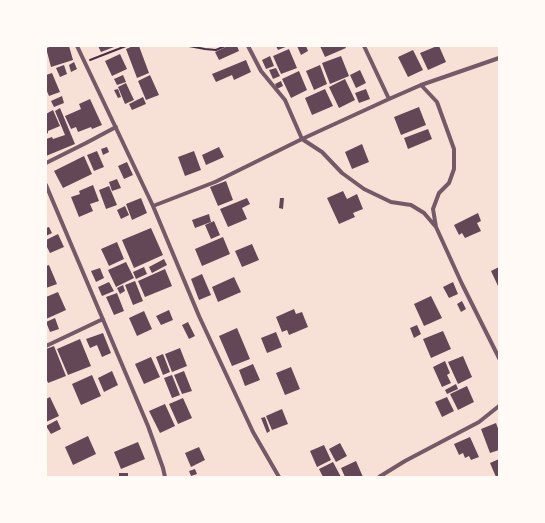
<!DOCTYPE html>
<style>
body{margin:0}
#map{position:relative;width:545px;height:523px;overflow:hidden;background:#f7e1d7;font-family:Montserrat,sans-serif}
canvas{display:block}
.frame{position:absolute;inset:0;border:47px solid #fffaf5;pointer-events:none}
</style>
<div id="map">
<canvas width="545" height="523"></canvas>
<div class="frame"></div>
</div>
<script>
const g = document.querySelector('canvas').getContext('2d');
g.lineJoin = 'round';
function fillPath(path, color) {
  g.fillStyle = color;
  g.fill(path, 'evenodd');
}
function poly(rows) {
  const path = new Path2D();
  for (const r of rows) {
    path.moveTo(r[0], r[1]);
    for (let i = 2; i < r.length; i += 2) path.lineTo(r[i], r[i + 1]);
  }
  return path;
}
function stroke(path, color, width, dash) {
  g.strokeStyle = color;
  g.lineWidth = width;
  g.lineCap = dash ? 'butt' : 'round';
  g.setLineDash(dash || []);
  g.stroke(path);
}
const building = poly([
 [53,46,69,46,73,60,51,67,46,48],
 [98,46,114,46,114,47,101,52],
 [133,46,139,46,149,73,137,78,126,49],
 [228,46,237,46,239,51,219,60,215,52],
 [276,46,288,46,278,50],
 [297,46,306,46,308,51,301,55],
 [320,46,345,46,346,48,325,57],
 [437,46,439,46,446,62,428,70,420,53],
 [289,49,297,68,281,74,273,56],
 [413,50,423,70,408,77,398,57],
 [120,54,127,69,112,76,105,61],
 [270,56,274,66,266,69,262,60],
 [341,56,349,76,330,84,322,63],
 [246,60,251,72,234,80,232,75,216,82,212,74],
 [74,62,77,69,71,72,69,65],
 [64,65,67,74,60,77,56,68],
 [320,65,327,84,314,90,306,71],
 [276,68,280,76,273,79,269,70],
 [360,70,366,83,356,88,350,75],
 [299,71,307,90,291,98,282,79],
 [52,73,60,92,49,96,46,89,46,75],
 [123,75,126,82,117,85,114,79],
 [150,75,159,95,146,100,138,81],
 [345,79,355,100,339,108,329,87],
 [281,81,283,86,277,89,275,84],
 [126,83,134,100,125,104,118,87],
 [118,89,121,97,118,98,114,90],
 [325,89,333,106,312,115,305,98],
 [366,89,370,99,359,103,355,93],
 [62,96,64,103,54,107,51,101],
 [143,97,146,104,132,110,129,104],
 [90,99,102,125,92,129,91,127,78,132,76,127,71,129,65,116,81,109,79,104],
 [419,107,426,125,401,135,394,117],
 [60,108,75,144,46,156,46,139,52,137,53,139,65,135,55,111],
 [53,110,60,126,48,131,48,133,46,134,46,114],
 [428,129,432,139,408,149,404,138],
 [362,144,369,162,352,169,345,152],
 [107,147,109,152,103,155,101,149],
 [219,147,224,157,206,165,202,155],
 [97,151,104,167,94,171,87,155],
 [194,151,201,170,185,176,178,157],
 [84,156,92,174,63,188,54,171],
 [127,162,133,175,124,179,118,166],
 [117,179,121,188,112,191,109,182],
 [226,181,233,200,218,206,210,187],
 [93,185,99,201,90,204,93,211,79,217,71,197,80,194,79,191],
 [109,186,117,205,106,209,99,190],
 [343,191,347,199,357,194,363,209,353,213,355,217,339,224,327,198],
 [141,198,147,213,132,220,126,204],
 [247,198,250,204,242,208,247,219,228,227,220,209],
 [280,198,284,198,283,209,279,208],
 [125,206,129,215,121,219,117,210],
 [478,213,481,221,477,223,481,231,465,238,462,233,459,235,454,225],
 [209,214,211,222,195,228,192,220],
 [214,221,220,235,211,239,205,225],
 [49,227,52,233,46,236,46,228],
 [151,228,163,255,134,268,122,240],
 [58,234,64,247,50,253,46,245,46,240],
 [223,237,230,254,202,266,195,249],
 [117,242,124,259,109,266,101,249],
 [252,244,259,260,242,267,235,251],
 [164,259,167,265,152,273,149,267],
 [126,262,134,278,116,287,108,270],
 [49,265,57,284,46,288,46,266],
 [144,267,147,274,136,279,133,272],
 [499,267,499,286,498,286,491,271],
 [100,268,104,278,96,282,91,271],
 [165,269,172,286,145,297,138,281],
 [202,274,211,295,199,300,191,279],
 [234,277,241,292,218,302,212,287],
 [135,281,143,301,133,305,125,285],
 [109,282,114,291,102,296,98,287],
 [453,282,458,294,449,298,443,287],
 [123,285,125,291,120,294,117,288],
 [58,292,66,310,46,319,46,297],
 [117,293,124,311,114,315,106,297],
 [431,296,442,318,424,326,414,304],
 [462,301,466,309,461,312,457,304],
 [294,309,296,314,302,312,308,327,289,335,287,330,282,332,276,317],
 [169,310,173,320,161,325,156,316],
 [144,311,152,329,137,336,129,318],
 [55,318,59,329,50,332,46,322],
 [188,322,195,336,189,339,182,325],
 [417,325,421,334,414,338,410,328],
 [237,328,250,359,232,366,219,336],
 [443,331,451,349,431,358,423,339],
 [276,332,282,347,267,353,261,338],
 [103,333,111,353,102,357,97,345,90,348,86,339],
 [80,339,91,366,68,375,57,349],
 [54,346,66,376,48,383,46,378,46,349],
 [180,348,187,366,172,372,165,354],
 [163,354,170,372,163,375,156,357],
 [463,356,472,377,458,384,448,362],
 [151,357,160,377,144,384,135,364],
 [445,361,450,373,447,375,451,383,442,387,433,367],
 [253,364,260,380,245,386,239,370],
 [291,367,300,389,285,395,276,373],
 [112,371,118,385,104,392,98,378],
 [184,371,192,391,182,394,174,375],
 [92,375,101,396,81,405,72,384],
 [172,375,180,395,172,398,164,378],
 [456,384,458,389,447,394,445,390],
 [467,386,474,402,458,410,450,394],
 [50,397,59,416,46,422,46,399],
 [447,397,454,411,442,417,435,402],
 [183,398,192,418,178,424,169,404],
 [165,404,175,426,160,433,149,411],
 [282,409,288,424,272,430,266,416],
 [265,417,270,431,267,433,261,418],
 [57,420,61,429,51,434,46,426],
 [496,423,499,431,499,450,490,453,481,429],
 [88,436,96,454,73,465,65,447],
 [470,437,479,457,471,460,469,456,465,458,463,453,459,455,454,444],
 [138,442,145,459,121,469,114,452],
 [340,443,347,456,336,462,329,449],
 [324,445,331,460,317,467,310,451],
 [199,447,205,460,191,467,185,453],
 [499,459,499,477,496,477,490,463],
 [356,461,363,477,345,477,341,468],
 [333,462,341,477,323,477,319,469],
 [195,469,197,474,191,476,189,471],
 [119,473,128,473,128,477,119,477]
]);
const path = poly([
 [189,46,205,49,216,50,225,46],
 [90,60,126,46]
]);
const minor = poly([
 [77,46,153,206,199,316,253,432,279,477],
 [248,46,261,71,285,100,302,139,322,152,342,173,364,189,391,202,411,205,424,213,436,227],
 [364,46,389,99],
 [421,85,437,102,454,149,454,169,449,183,439,193,433,209,436,227,462,284,499,358],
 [46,163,86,143,116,127],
 [46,185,148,426,163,468,165,477],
 [153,206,215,182,302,139,389,99,421,85,499,58],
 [46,346,103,319],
 [379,477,405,461,479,422,499,406]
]);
fillPath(building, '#644757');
stroke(path, '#4a2c40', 2);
stroke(minor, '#755966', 4);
</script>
